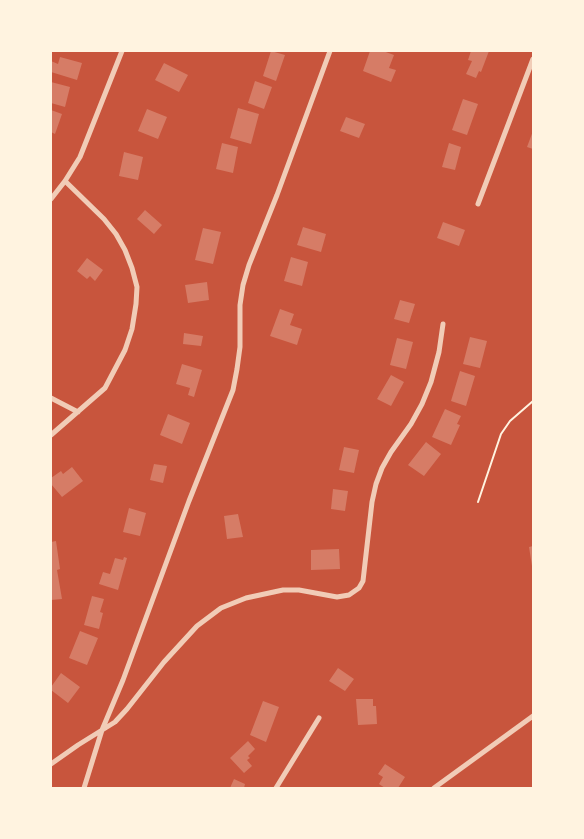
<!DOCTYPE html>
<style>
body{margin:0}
#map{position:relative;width:584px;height:839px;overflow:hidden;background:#c8553d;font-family:Arial,sans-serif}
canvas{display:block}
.frame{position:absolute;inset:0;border:52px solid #fff3e0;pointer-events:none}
</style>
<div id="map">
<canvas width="584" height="839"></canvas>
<div class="frame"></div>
</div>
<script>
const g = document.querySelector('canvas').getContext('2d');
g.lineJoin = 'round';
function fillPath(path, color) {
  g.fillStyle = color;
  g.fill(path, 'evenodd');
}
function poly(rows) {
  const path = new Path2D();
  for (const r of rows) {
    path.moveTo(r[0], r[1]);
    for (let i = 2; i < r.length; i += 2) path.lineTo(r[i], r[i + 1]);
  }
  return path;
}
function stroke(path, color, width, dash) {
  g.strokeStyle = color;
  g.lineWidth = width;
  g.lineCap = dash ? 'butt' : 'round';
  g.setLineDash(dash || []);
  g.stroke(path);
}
const building = poly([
 [271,51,285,55,276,81,263,76],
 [370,51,383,51,394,55,389,68,396,70,391,82,363,71],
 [471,51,489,51,481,72,479,71,476,78,466,74,472,61,468,60],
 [60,57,82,63,77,80,51,72,51,61,58,64],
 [164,63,188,75,179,92,155,80],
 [255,81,272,87,264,109,248,103],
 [51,82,70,87,65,107,51,103],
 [463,99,478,104,467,135,452,130],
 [238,108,259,114,251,144,230,138],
 [147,109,167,117,158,139,138,131],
 [51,110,62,114,55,134,51,132],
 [346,117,365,124,359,138,340,131],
 [533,131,533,149,527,147],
 [222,143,238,147,233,173,216,169],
 [449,143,461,147,455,170,442,167],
 [124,152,143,157,138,180,119,176],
 [145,210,162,225,154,234,137,219],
 [443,222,465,230,459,246,437,238],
 [303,227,326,234,321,252,297,245],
 [203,228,221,232,213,264,195,260],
 [291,257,308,262,302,286,284,281],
 [87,258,103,270,95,281,90,276,87,279,77,271],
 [207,282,209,300,188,303,185,285],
 [400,300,415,304,409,323,394,319],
 [280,309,294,314,290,325,302,329,297,345,270,336],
 [184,333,203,336,201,346,183,344],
 [470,337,487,341,480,368,463,364],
 [397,338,413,342,406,369,390,365],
 [182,364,202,370,194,397,188,395,190,388,176,384],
 [460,371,475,376,466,406,451,401],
 [391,375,404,382,391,406,377,399],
 [445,409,461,416,457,424,460,425,451,445,432,437],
 [168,414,190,423,182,444,160,435],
 [426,442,441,454,424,476,408,465],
 [344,447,359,450,354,473,339,470],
 [154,464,167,466,163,483,150,480],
 [72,467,83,481,62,497,51,484,51,478,61,471,63,474],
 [333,489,348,491,345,511,331,509],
 [129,508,146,513,140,536,123,532],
 [238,514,243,537,227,539,224,516],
 [56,541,60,569,57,570,62,599,51,600,51,542],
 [533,546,533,566,532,566,529,547],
 [339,549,340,569,311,570,311,550],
 [124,557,127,558,118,590,99,584,103,572,110,574,115,558,123,560],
 [92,596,104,599,100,612,103,613,99,629,84,625],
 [80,631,98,638,87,665,69,658],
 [338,668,354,679,345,691,329,681],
 [61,673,80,687,68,703,51,690,51,687],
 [356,699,373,699,373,706,376,706,377,724,358,725],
 [263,701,279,707,266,742,250,735],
 [248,741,255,749,248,756,250,758,247,760,252,766,244,773,230,758],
 [385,764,405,777,398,788,385,788,379,784,383,777,378,774],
 [234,779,245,784,244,788,230,788]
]);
const path = poly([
 [478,502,501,434,510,421,533,401]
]);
const minor = poly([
 [51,199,65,181,80,157,122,51],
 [478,204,533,59],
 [51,398,78,412],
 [51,435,105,388,125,350,132,329,136,304,137,287,132,268,125,250,116,234,104,219,65,181],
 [51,764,78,745,115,722,127,709,164,662,197,626,221,608,246,598,283,590,299,590,337,597,349,595,359,588,363,581,372,502,376,484,382,468,391,452,411,424,422,404,431,382,439,352,443,324],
 [84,788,102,730,123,680,189,501,233,390,237,369,240,347,240,305,243,285,249,265,277,195,330,51],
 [276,788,319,718],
 [434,788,533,716]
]);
fillPath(building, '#d67c66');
stroke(path, '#fff3e0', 2);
stroke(minor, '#f1ccb7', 5);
</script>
